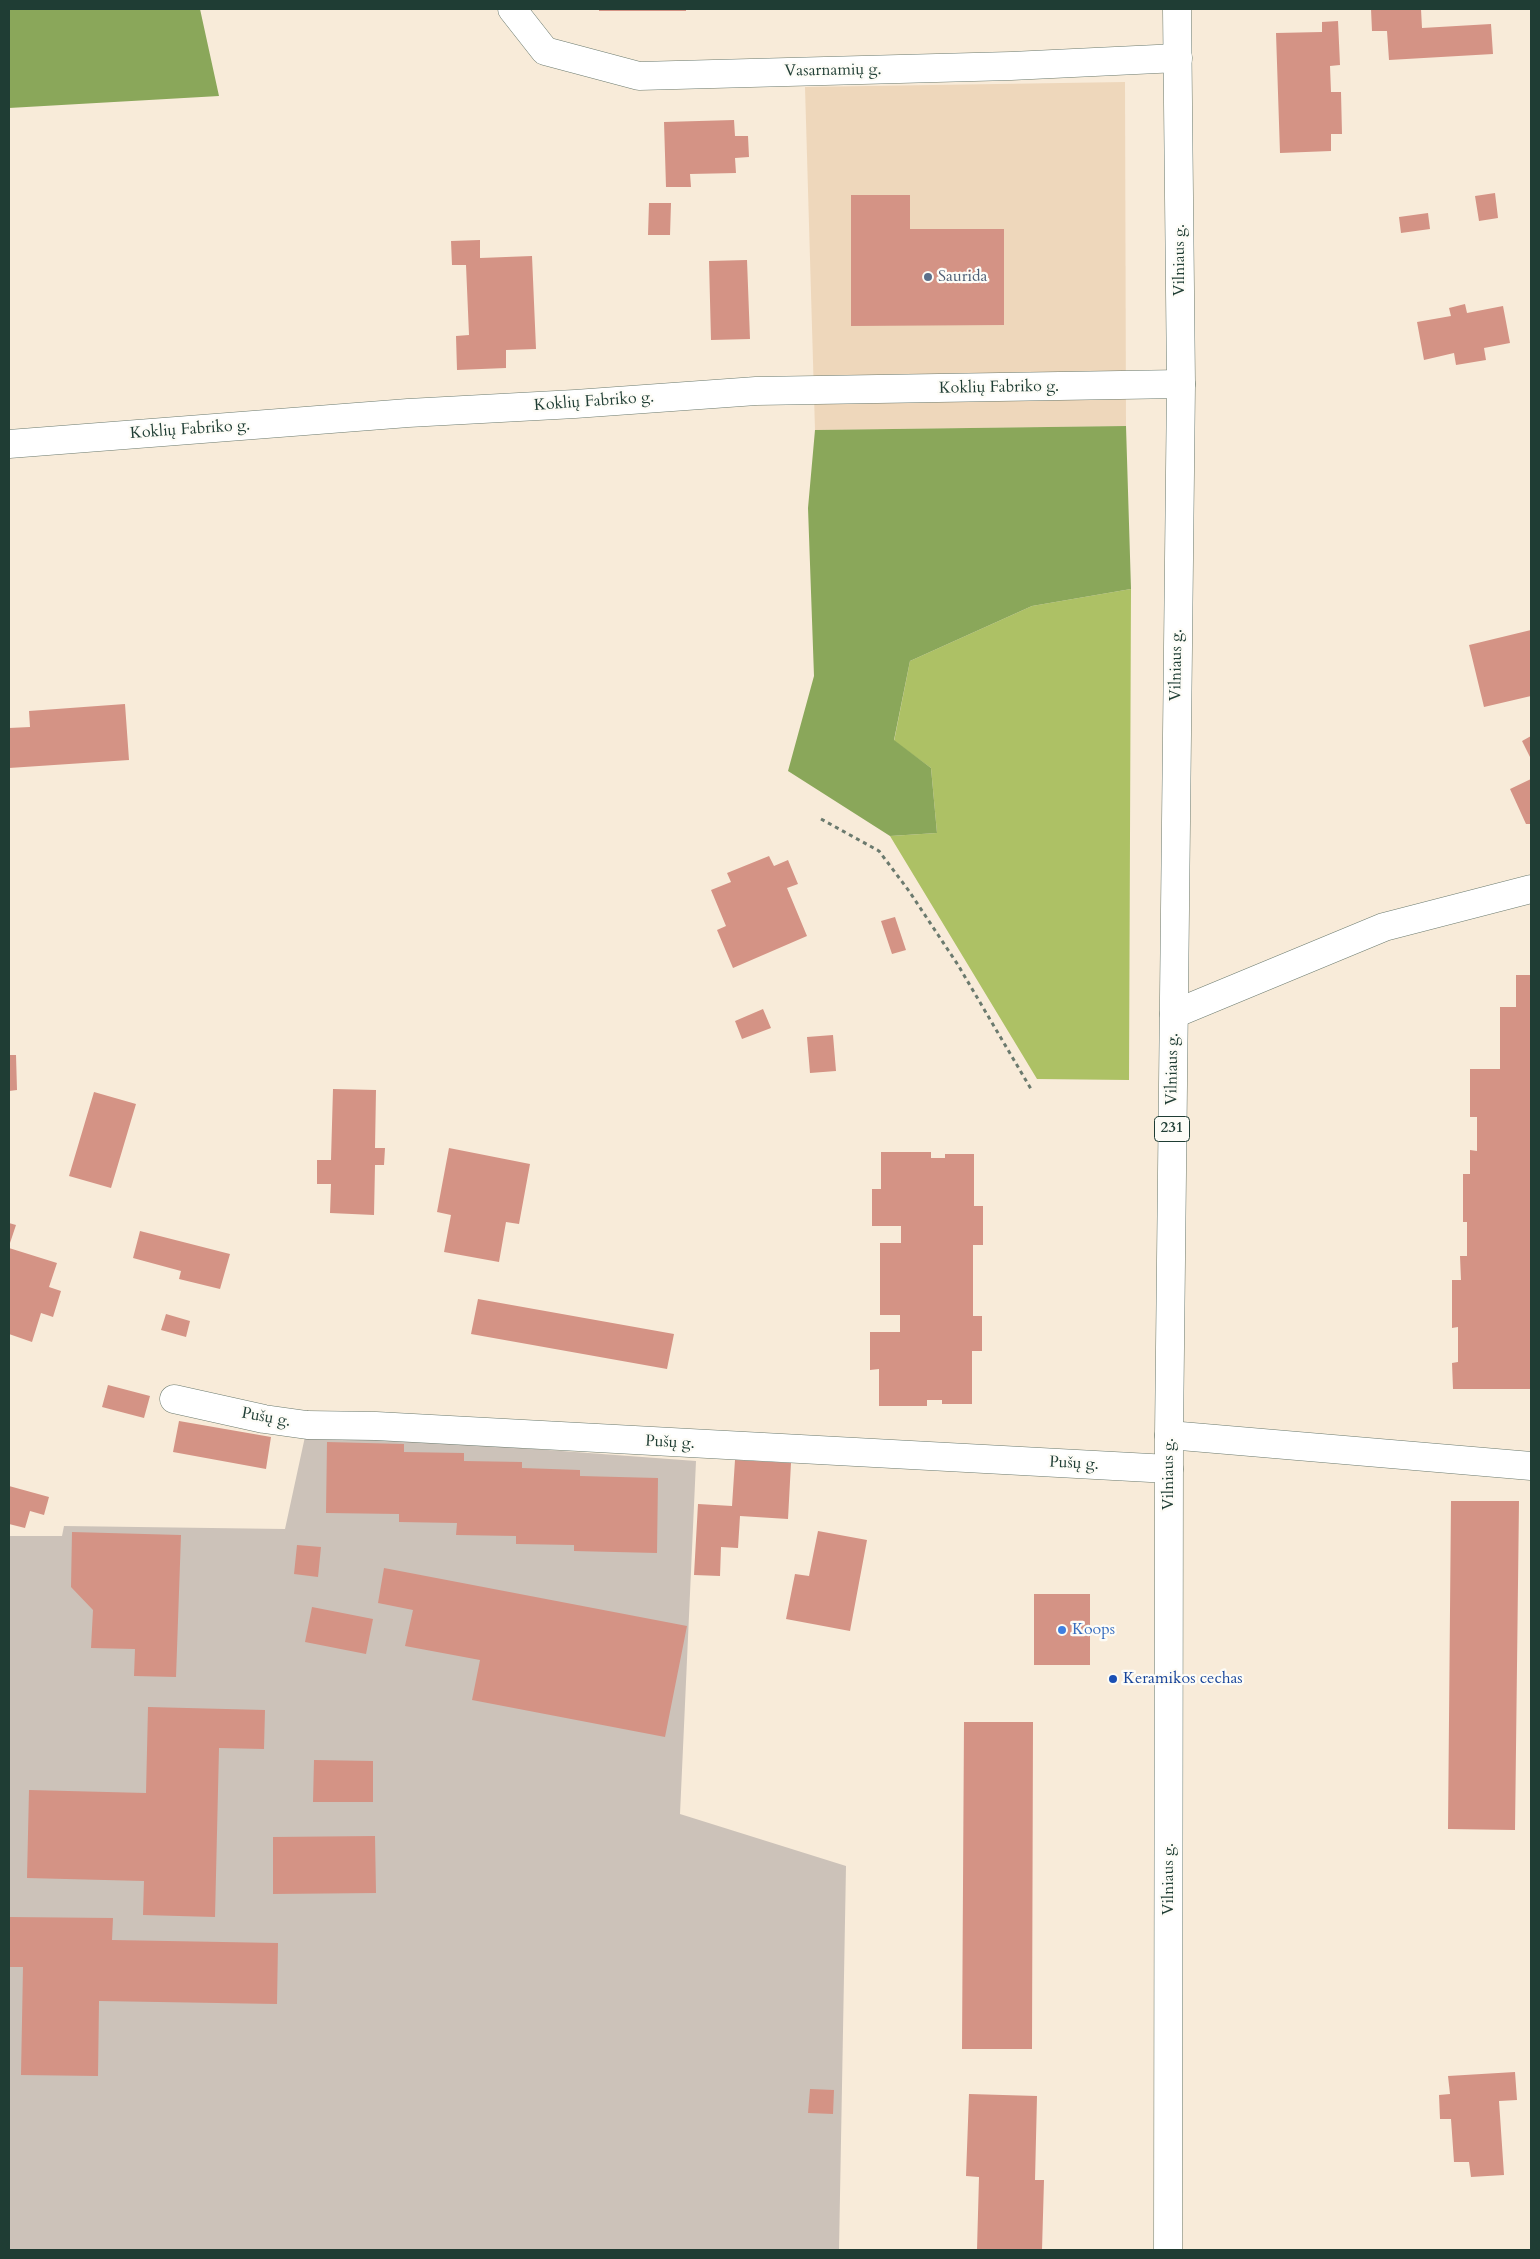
<!DOCTYPE html>
<meta charset="utf-8">
<style>
body{margin:0}
#map{position:relative;width:1540px;height:2259px;overflow:hidden;background:#f8ebd9;font-family:Cardo,serif}
canvas{display:block}
.frame{position:absolute;inset:0;border:10px solid #1f3d34;pointer-events:none}
</style>
<div id="map">
<canvas width="1540" height="2259"></canvas>
<div class="frame"></div>
</div>
<script>
const g = document.querySelector('canvas').getContext('2d');
g.lineJoin = 'round';
function fillPath(path, color) {
  g.fillStyle = color;
  g.fill(path, 'evenodd');
}
function poly(rows) {
  const path = new Path2D();
  for (const r of rows) {
    path.moveTo(r[0], r[1]);
    for (let i = 2; i < r.length; i += 2) path.lineTo(r[i], r[i + 1]);
  }
  return path;
}
function stroke(path, color, width, dash) {
  g.strokeStyle = color;
  g.lineWidth = width;
  g.lineCap = dash ? 'butt' : 'round';
  g.setLineDash(dash || []);
  g.stroke(path);
}
function drawText(font, color, halo, rows, align = 'center') {
  g.font = font + ' Cardo,serif';
  g.lineWidth = 4.5;
  g.setLineDash([]);
  g.textBaseline = 'middle';
  g.strokeStyle = halo;
  g.fillStyle = color;
  for (const [text, x, y, turn = 0] of rows) {
    g.save();
    g.translate(x, y);
    g.rotate((+turn || 0) * Math.PI / 180);
    g.textAlign = isNaN(turn) ? turn : align;
    if (halo) g.strokeText(text, 0, 0);
    g.fillText(text, 0, 0);
    g.restore();
  }
}
const built = poly([
 [1125,82,1126,426,815,430,805,87]
]);
const industrial = poly([
 [306,1432,696,1461,680,1814,846,1866,839,2250,9,2250,9,1536,62,1536,64,1526,285,1529]
]);
const green = poly([
 [1131,589,1129,1080,1037,1079,890,836,937,833,931,768,894,741,910,661,1032,606]
]);
const forest = poly([
 [9,9,200,9,219,96,9,108],
 [1126,426,1131,589,1032,606,910,661,894,740,931,768,937,833,890,836,788,771,814,676,808,508,815,430]
]);
const building = poly([
 [599,9,686,9,686,11,599,11],
 [1371,9,1421,9,1422,28,1491,24,1493,54,1389,60,1387,31,1372,31],
 [1338,21,1340,65,1330,66,1331,92,1341,92,1342,134,1331,134,1331,151,1280,153,1276,33,1322,32,1322,22],
 [734,120,735,136,748,136,749,157,735,158,736,173,690,174,691,187,666,187,664,122],
 [1495,193,1498,218,1479,221,1475,196],
 [851,195,910,195,910,229,1004,229,1004,325,851,326],
 [649,203,671,203,670,235,648,235],
 [1428,213,1430,229,1401,233,1399,217],
 [480,240,480,258,532,256,536,349,506,350,506,368,457,370,456,336,469,335,466,265,452,265,451,241],
 [747,260,750,339,711,340,709,261],
 [1465,304,1467,313,1503,306,1510,343,1484,348,1486,360,1456,365,1454,353,1424,360,1417,322,1451,316,1449,308],
 [1531,630,1531,696,1484,707,1469,645],
 [125,704,129,760,9,768,9,728,30,727,29,711],
 [1531,736,1531,759,1522,741],
 [1531,779,1531,824,1526,824,1510,789],
 [769,856,774,866,788,860,798,884,787,888,807,936,733,968,717,930,726,926,711,890,731,882,727,873],
 [895,917,906,950,892,954,881,921],
 [1516,975,1531,975,1531,1389,1453,1389,1452,1363,1458,1362,1458,1327,1452,1328,1452,1280,1461,1280,1460,1256,1467,1256,1467,1222,1463,1222,1463,1174,1470,1174,1470,1150,1477,1151,1477,1117,1470,1117,1470,1069,1500,1069,1500,1007,1516,1007],
 [763,1009,771,1028,742,1039,735,1021],
 [833,1035,836,1071,810,1073,807,1037],
 [9,1055,16,1055,17,1090,9,1091],
 [333,1089,376,1090,375,1148,385,1148,384,1165,375,1165,374,1215,330,1213,331,1184,317,1184,317,1160,331,1160],
 [94,1092,136,1104,111,1188,69,1176],
 [449,1148,530,1164,519,1224,506,1222,499,1262,444,1252,451,1215,437,1212],
 [881,1152,931,1152,931,1158,945,1158,945,1154,974,1154,974,1206,983,1206,983,1245,973,1245,973,1316,982,1316,982,1351,972,1351,972,1404,942,1404,942,1400,927,1400,927,1406,879,1406,879,1369,870,1370,870,1332,900,1332,900,1315,880,1315,880,1243,901,1243,901,1226,872,1226,872,1189,881,1189],
 [9,1223,16,1225,9,1246],
 [140,1231,230,1254,220,1289,179,1279,181,1271,133,1258],
 [9,1248,57,1263,49,1287,61,1291,53,1317,41,1313,32,1342,9,1334],
 [478,1299,674,1334,667,1369,471,1334],
 [166,1314,190,1321,186,1337,161,1330],
 [108,1385,150,1396,144,1418,102,1407],
 [179,1421,271,1437,266,1469,173,1452],
 [327,1442,404,1444,404,1452,464,1453,464,1461,522,1462,522,1468,580,1470,580,1476,658,1478,657,1553,574,1551,574,1545,516,1544,516,1536,456,1535,457,1523,399,1522,399,1514,326,1513],
 [735,1460,791,1463,788,1519,740,1516,738,1548,721,1547,720,1576,694,1575,698,1504,732,1506],
 [9,1486,49,1497,44,1515,30,1511,25,1528,9,1524],
 [1451,1501,1519,1501,1515,1830,1448,1829],
 [818,1531,867,1540,850,1631,786,1619,795,1574,809,1576],
 [72,1532,181,1535,176,1677,134,1676,135,1649,91,1648,93,1610,71,1587],
 [297,1545,321,1547,318,1577,294,1574],
 [384,1568,687,1626,665,1737,472,1700,480,1660,405,1646,413,1610,378,1603],
 [1034,1594,1090,1594,1090,1665,1034,1665],
 [312,1607,373,1619,366,1654,305,1642],
 [148,1707,265,1710,264,1749,219,1748,215,1917,143,1915,144,1881,27,1878,29,1790,146,1793],
 [964,1722,1033,1722,1032,2049,962,2049],
 [314,1760,373,1761,373,1802,313,1802],
 [375,1836,376,1893,273,1894,273,1837],
 [9,1917,113,1918,112,1940,278,1943,277,2004,99,2001,98,2076,21,2075,23,1967,9,1967],
 [1515,2072,1517,2100,1499,2101,1504,2175,1471,2177,1469,2162,1454,2162,1451,2119,1440,2119,1439,2095,1450,2094,1448,2076],
 [810,2089,834,2090,833,2114,808,2113],
 [969,2094,1037,2096,1035,2180,1044,2180,1042,2250,977,2250,979,2177,966,2176]
]);
const path = poly([
 [821,819,879,851,909,891,958,965,1031,1089]
]);
const street = poly([
 [512,9,545,51,639,76,1011,66,1178,58],
 [9,444,408,413,575,404,756,391,1181,384],
 [1174,1014,1384,927,1531,889],
 [174,1399,264,1419,307,1425,376,1426,1169,1469],
 [1169,1435,1531,1466]
]);
const primary = poly([
 [1168,2250,1169,1435,1181,384,1177,9]
]);
const markers = [
 [928,277,5,"#5c6f8a"],
 [1062,1630,5,"#3f7fe0"],
 [1113,1679,5,"#1a4fb4"]
];
const shields = [
 [1172,1129,35]
];
const shieldNames = [
 ["231",1172,1129]
];
const streetNames = [
 ["Vasarnamių g.",833,71,-1],
 ["Vilniaus g.",1180,260,-90],
 ["Koklių Fabriko g.",999,388,-1],
 ["Koklių Fabriko g.",594,402,-4],
 ["Koklių Fabriko g.",190,430,-4],
 ["Vilniaus g.",1177,665,-89],
 ["Vilniaus g.",1173,1069,-89],
 ["Pušų g.",266,1418,10],
 ["Pušų g.",670,1443,3],
 ["Pušų g.",1074,1464,3],
 ["Vilniaus g.",1169,1474,-90],
 ["Vilniaus g.",1169,1879,-90]
];
const serviceNames = [
 ["Saurida",938,277]
];
const shopNames = [
 ["Koops",1072,1630]
];
const transitNames = [
 ["Keramikos cechas",1123,1679]
];
fillPath(built, '#eed7bb');
fillPath(industrial, '#ccc2b9');
fillPath(green, '#adc165');
fillPath(forest, '#8aa75a');
fillPath(building, '#d49385');
stroke(street, '#6b7a6e', 29);
stroke(primary, '#6b7a6e', 29);
stroke(path, '#6b7a6e', 3, [4, 4]);
stroke(street, '#fff', 28);
stroke(primary, '#fff', 28);
for (const [x, y, r, color] of markers) {
  const dot = new Path2D();
  dot.arc(x, y, r, 0, 2 * Math.PI);
  g.fillStyle = color;
  g.fill(dot);
  stroke(dot, '#fdfcf7', 2);
}
for (const [x, y, w] of shields) {
  const box = new Path2D();
  box.roundRect(x - w / 2, y - 12.5, w, 25, 4);
  g.fillStyle = '#fdfcf7';
  g.fill(box);
  stroke(box, '#1f3d34', 1);
}
drawText('bold 15px', '#1f3d34', null, shieldNames);
drawText('16px', '#1f3d34', '#fdfcf7', streetNames);
drawText('16px', '#4e5e75', '#fdfcf7', serviceNames, 'left');
drawText('16px', '#366cbe', '#fdfcf7', shopNames, 'left');
drawText('16px', '#164399', '#fdfcf7', transitNames, 'left');
</script>
